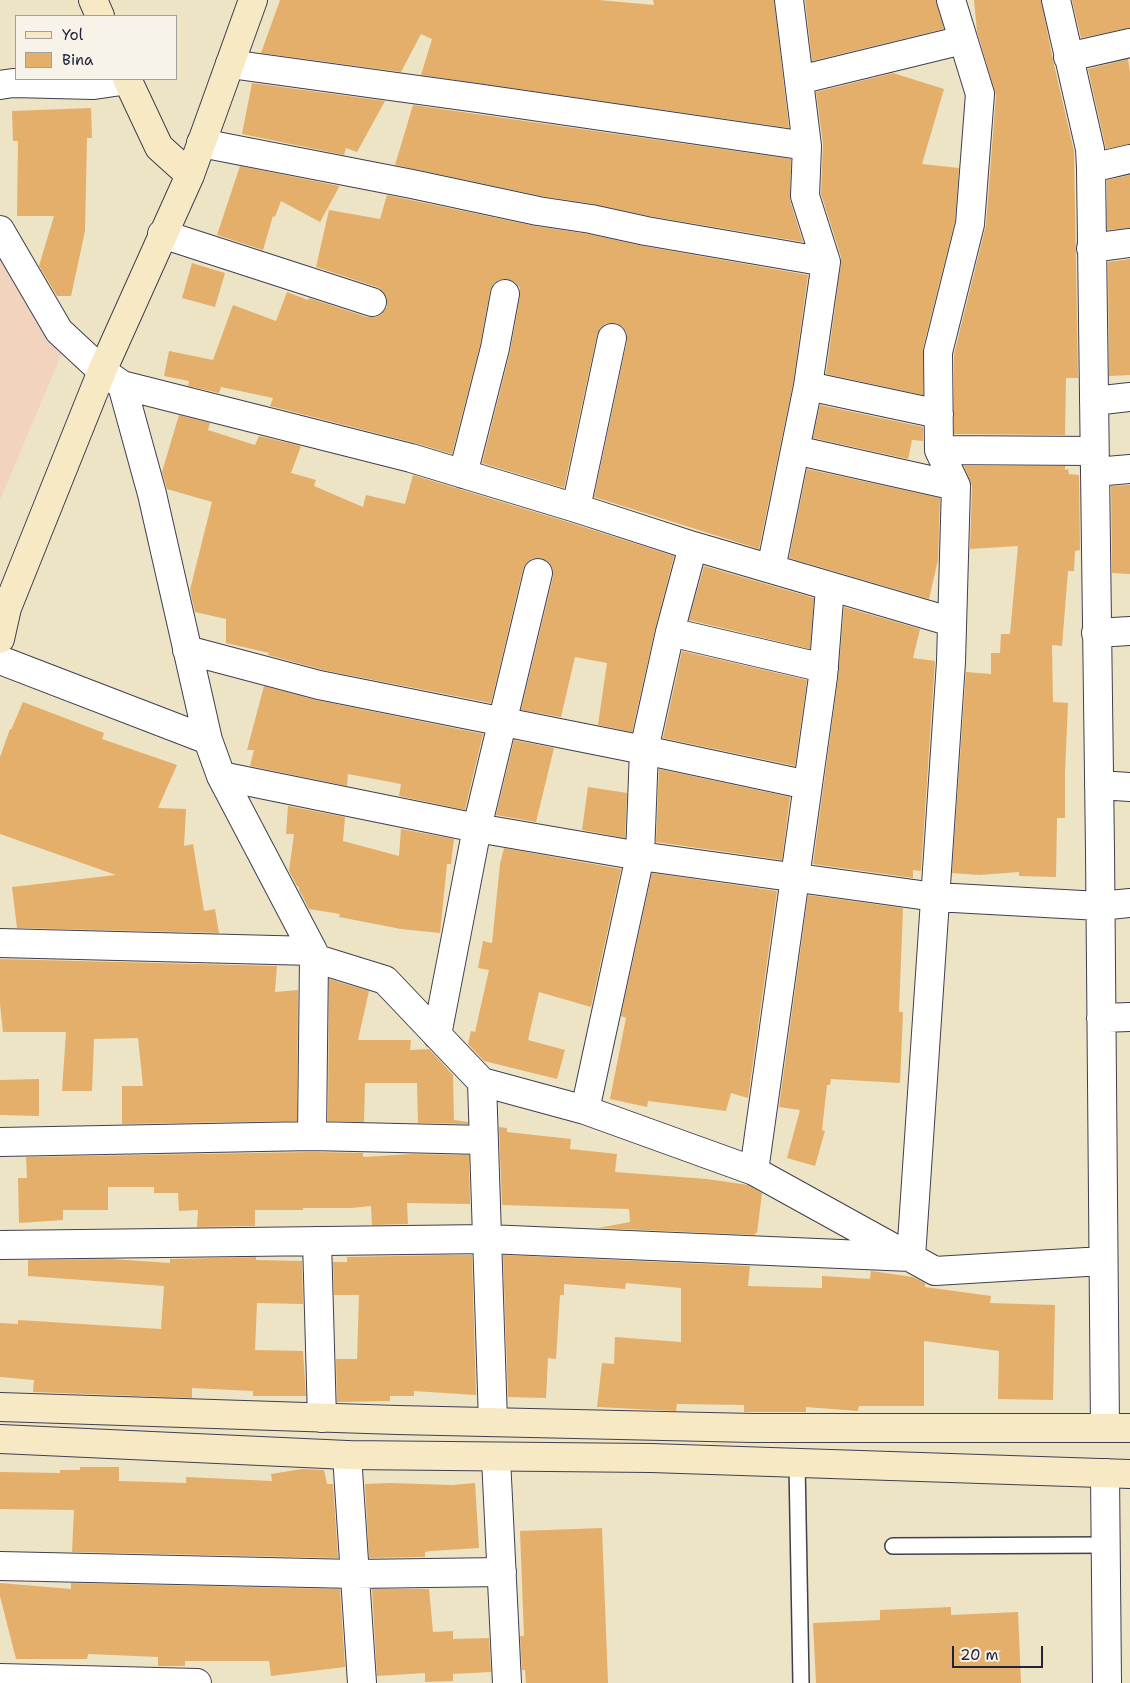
<!DOCTYPE html>
<style>
body{margin:0}
#map{position:relative;width:1130px;height:1683px;overflow:hidden;background:#ede3c5;font-family:"Shantell Sans",sans-serif}
canvas{display:block}
.legend{position:absolute;left:15px;top:15px;width:162px;height:65px;box-sizing:border-box;background:#f7f3e8;border:1px solid #a29fa3;margin:0;padding:6px 9px;list-style:none;font-size:15px;color:#22223b}
.legend li{display:flex;align-items:center;gap:10px;height:25px}
.legend b{width:25px;border:1px solid #a29fa3}
.scale{position:absolute;left:952px;top:1646px;width:91px;height:22px;box-sizing:border-box;border:2px solid #22223b;border-top:0;padding-left:6px;font-size:15px;line-height:18px;white-space:nowrap;color:#22223b;-webkit-text-stroke:4px #f7f3e8;paint-order:stroke}
</style>
<div id="map">
<canvas width="1130" height="1683"></canvas>
<ul class="legend">
<li><b style="height:6px;background:#f6e9c3"></b>Yol</li>
<li><b style="height:14px;background:#e4af6b"></b>Bina</li>
</ul>
<div class="scale">20 m</div>
</div>
<script>
const g = document.querySelector('canvas').getContext('2d');
g.lineJoin = 'round';
function fillPath(path, color) {
  g.fillStyle = color;
  g.fill(path, 'evenodd');
}
function poly(rows) {
  const path = new Path2D();
  for (const r of rows) {
    path.moveTo(r[0], r[1]);
    for (let i = 2; i < r.length; i += 2) path.lineTo(r[i], r[i + 1]);
  }
  return path;
}
function stroke(path, color, width, dash) {
  g.strokeStyle = color;
  g.lineWidth = width;
  g.lineCap = dash ? 'butt' : 'round';
  g.setLineDash(dash || []);
  g.stroke(path);
}
const built = poly([
 [0,240,62,353,0,500]
]);
const building = poly([
 [280,0,599,0,654,5,653,0,774,0,789,128,421,75,432,39,421,34,401,72,261,53],
 [805,0,936,0,944,29,812,61],
 [974,0,1041,0,1053,60,1074,151,1078,378,1066,378,1065,435,954,434,954,354,986,225,996,95,977,31],
 [1072,0,1130,0,1130,28,1081,38],
 [1128,59,1130,71,1130,144,1106,149,1088,69],
 [893,73,944,89,922,164,959,168,955,221,923,348,923,395,826,374,841,264,841,257,821,194,823,144,816,92],
 [252,83,385,101,357,152,346,148,344,155,242,134],
 [413,105,791,159,790,200,803,242,649,216,593,204,541,196,395,165],
 [91,108,92,138,87,138,85,231,71,296,57,296,39,266,54,216,17,216,18,141,13,141,12,111],
 [240,166,339,186,339,187,320,222,281,201,275,217,273,216,263,250,217,235],
 [1130,175,1130,228,1107,230,1107,180],
 [387,195,535,226,588,234,643,246,808,275,793,383,759,549,594,497,627,341,627,333,623,327,616,323,607,323,600,328,597,335,564,488,482,463,510,352,520,297,520,288,515,282,508,279,499,280,493,284,490,291,480,345,452,454,415,443,270,406,273,398,221,387,219,393,188,386,189,381,164,376,169,351,213,360,233,305,276,321,287,292,308,300,309,298,367,317,375,317,382,314,387,307,387,299,383,291,377,287,316,267,329,210,380,219],
 [1130,259,1130,375,1109,376,1108,262],
 [192,263,225,273,215,307,182,298],
 [820,405,923,427,923,441,912,440,908,459,813,438],
 [179,415,210,423,208,430,255,445,259,436,301,446,291,473,316,480,314,486,363,507,366,495,405,504,413,475,571,523,674,556,655,629,632,732,598,725,607,663,575,657,561,717,521,710,553,577,553,569,549,562,541,558,533,558,527,562,523,569,491,703,323,670,268,655,269,653,226,643,226,619,195,612,190,590,212,502,167,489,162,472],
 [964,466,1065,466,1065,470,1068,469,1069,474,1079,475,1080,552,1080,550,1075,551,1074,571,1068,571,1062,646,1052,645,1053,702,1068,703,1065,773,1065,818,1057,818,1056,877,1019,876,1019,872,979,875,952,873,966,672,991,674,991,653,1000,653,1001,634,1010,634,1018,546,970,549,972,486],
 [807,469,940,498,938,560,929,599,789,558],
 [1130,485,1130,574,1112,573,1111,486],
 [704,566,814,598,810,649,689,620],
 [844,607,920,629,913,658,935,661,921,871,913,870,913,878,813,864,838,679],
 [682,651,807,680,795,766,663,738],
 [264,686,316,700,483,734,465,810,399,796,401,784,348,774,347,786,250,766,254,750,247,750],
 [23,702,104,733,102,739,177,765,158,808,186,809,184,846,193,844,204,911,215,909,219,933,17,928,12,887,116,875,0,834,0,757,10,729,11,730],
 [514,740,554,748,536,822,496,815],
 [659,769,790,797,782,860,656,842],
 [588,787,627,793,625,838,582,830],
 [288,806,345,817,343,841,399,856,401,829,454,839,451,864,447,864,440,933,401,929,339,917,340,914,309,909,299,890,299,887,297,886,289,871,294,834,286,834],
 [504,848,621,869,591,1007,539,992,528,1040,565,1050,557,1079,484,1061,468,1044,471,1031,475,1032,489,970,478,968,483,941,492,943,500,864],
 [652,873,777,891,748,1098,731,1093,726,1111,648,1101,647,1107,610,1099,626,1018,621,1016],
 [808,895,903,908,899,1012,903,1012,900,1083,831,1079,830,1085,827,1085,822,1130,825,1131,815,1166,787,1158,800,1110,779,1107],
 [0,959,277,966,275,992,298,990,297,1121,122,1124,122,1086,143,1086,138,1038,94,1039,92,1091,62,1091,66,1032,3,1032,0,1004],
 [329,979,369,991,358,1040,411,1040,410,1050,429,1049,453,1075,454,1120,468,1122,468,1124,418,1123,417,1083,365,1083,364,1122,328,1121],
 [39,1079,39,1116,0,1115,0,1080],
 [499,1127,507,1128,507,1132,571,1139,570,1149,617,1154,615,1172,707,1179,748,1185,762,1193,757,1233,755,1233,755,1235,598,1228,630,1222,629,1209,502,1205],
 [312,1152,363,1153,363,1157,412,1154,469,1155,470,1204,407,1203,408,1224,372,1225,371,1206,352,1208,303,1208,303,1210,255,1210,255,1226,197,1227,198,1210,179,1211,178,1193,154,1193,154,1187,108,1187,108,1210,63,1210,63,1220,19,1223,18,1178,27,1178,26,1157],
 [443,1255,472,1255,476,1395,414,1391,414,1396,390,1396,390,1401,337,1402,336,1359,357,1359,359,1295,334,1295,333,1262,347,1262,347,1257],
 [503,1255,750,1266,748,1286,822,1288,822,1276,870,1279,871,1271,913,1277,925,1283,925,1287,991,1296,990,1303,1055,1305,1053,1400,998,1399,999,1351,924,1341,924,1406,859,1406,858,1411,806,1407,806,1412,744,1412,744,1405,677,1404,676,1411,597,1407,602,1363,614,1364,615,1337,681,1342,681,1288,626,1283,625,1289,564,1284,564,1295,560,1295,556,1359,548,1358,546,1398,508,1397],
 [256,1257,256,1260,302,1261,303,1304,257,1303,255,1350,303,1351,306,1396,253,1396,253,1391,192,1388,192,1398,33,1392,34,1380,0,1377,0,1323,18,1324,18,1320,161,1329,164,1286,28,1276,28,1260,111,1259,170,1263,170,1259],
 [80,1467,119,1467,119,1481,186,1483,186,1477,272,1481,271,1474,302,1469,324,1470,327,1484,333,1484,338,1558,72,1552,74,1510,0,1509,0,1472,60,1473,60,1470,80,1470],
 [391,1483,452,1485,475,1483,479,1548,430,1551,425,1552,425,1557,369,1558,365,1484],
 [602,1528,608,1683,526,1683,525,1670,522,1670,520,1636,524,1636,520,1531],
 [0,1583,71,1589,71,1583,340,1589,345,1667,271,1676,269,1661,185,1661,185,1666,158,1666,158,1657,88,1654,87,1659,16,1659,0,1596],
 [372,1589,429,1589,433,1632,453,1631,453,1639,489,1638,491,1672,453,1674,453,1681,425,1682,425,1673,377,1676],
 [951,1607,951,1615,1018,1612,1021,1683,816,1683,813,1623,880,1620,880,1610]
]);
const lane = poly([
 [797,1463,801,1683],
 [893,1546,1106,1545]
]);
const street = poly([
 [1056,0,1090,149,1091,168,1100,850,1105,1428],
 [1068,57,1130,43],
 [230,64,477,98,807,146],
 [799,80,963,40],
 [0,85,13,83,94,85,128,80],
 [201,143,412,184,538,211,591,219,646,231,826,262],
 [1091,168,1130,159],
 [0,230,59,331,102,371,122,385,152,494,208,740,221,776,313,951,314,958,385,980,482,1082,585,1110,754,1171,935,1271,1103,1261],
 [162,234,372,302],
 [1091,248,1130,243],
 [122,385,411,458,576,508,693,546,952,622],
 [808,386,939,414],
 [1094,401,1130,397],
 [795,450,956,486],
 [939,450,1094,451],
 [1095,472,1130,469],
 [463,474,495,348,505,294],
 [576,508,612,338],
 [771,569,808,386,826,262,805,196,807,146,789,0],
 [670,632,824,668],
 [1096,633,1130,631],
 [187,650,319,685,644,750,808,785],
 [0,660,208,740],
 [221,776,477,828,640,856,935,897,1100,906,1130,903],
 [1099,785,1130,787],
 [0,943,313,951],
 [1101,1018,1130,1017],
 [437,1035,477,828,538,573],
 [482,1082,493,1422],
 [585,1110,640,856,644,750,670,632,693,546],
 [312,1136,314,958],
 [0,1142,312,1136,484,1140],
 [754,1171,823,677,830,587],
 [317,1241,322,1418],
 [0,1245,487,1239,911,1257,951,662,956,486,939,450,938,352,970,224,980,94,951,0],
 [347,1455,362,1683],
 [496,1458,507,1683],
 [1105,1473,1107,1683],
 [0,1566,355,1574,502,1572],
 [0,1678,197,1683]
]);
const secondary = poly([
 [93,0,100,16],
 [127,79,159,147,190,175],
 [0,639,7,608,102,371,190,175,253,0],
 [0,1407,397,1420,753,1428,1130,1428],
 [0,1439,347,1455,651,1458,1130,1474]
]);
fillPath(built, '#f2d4be');
fillPath(building, '#e4af6b');
stroke(lane, '#403f50', 18);
stroke(street, '#403f50', 30);
stroke(secondary, '#403f50', 30);
stroke(lane, '#fff', 15);
stroke(street, '#fff', 28);
stroke(secondary, '#f6e9c3', 28);
</script>
